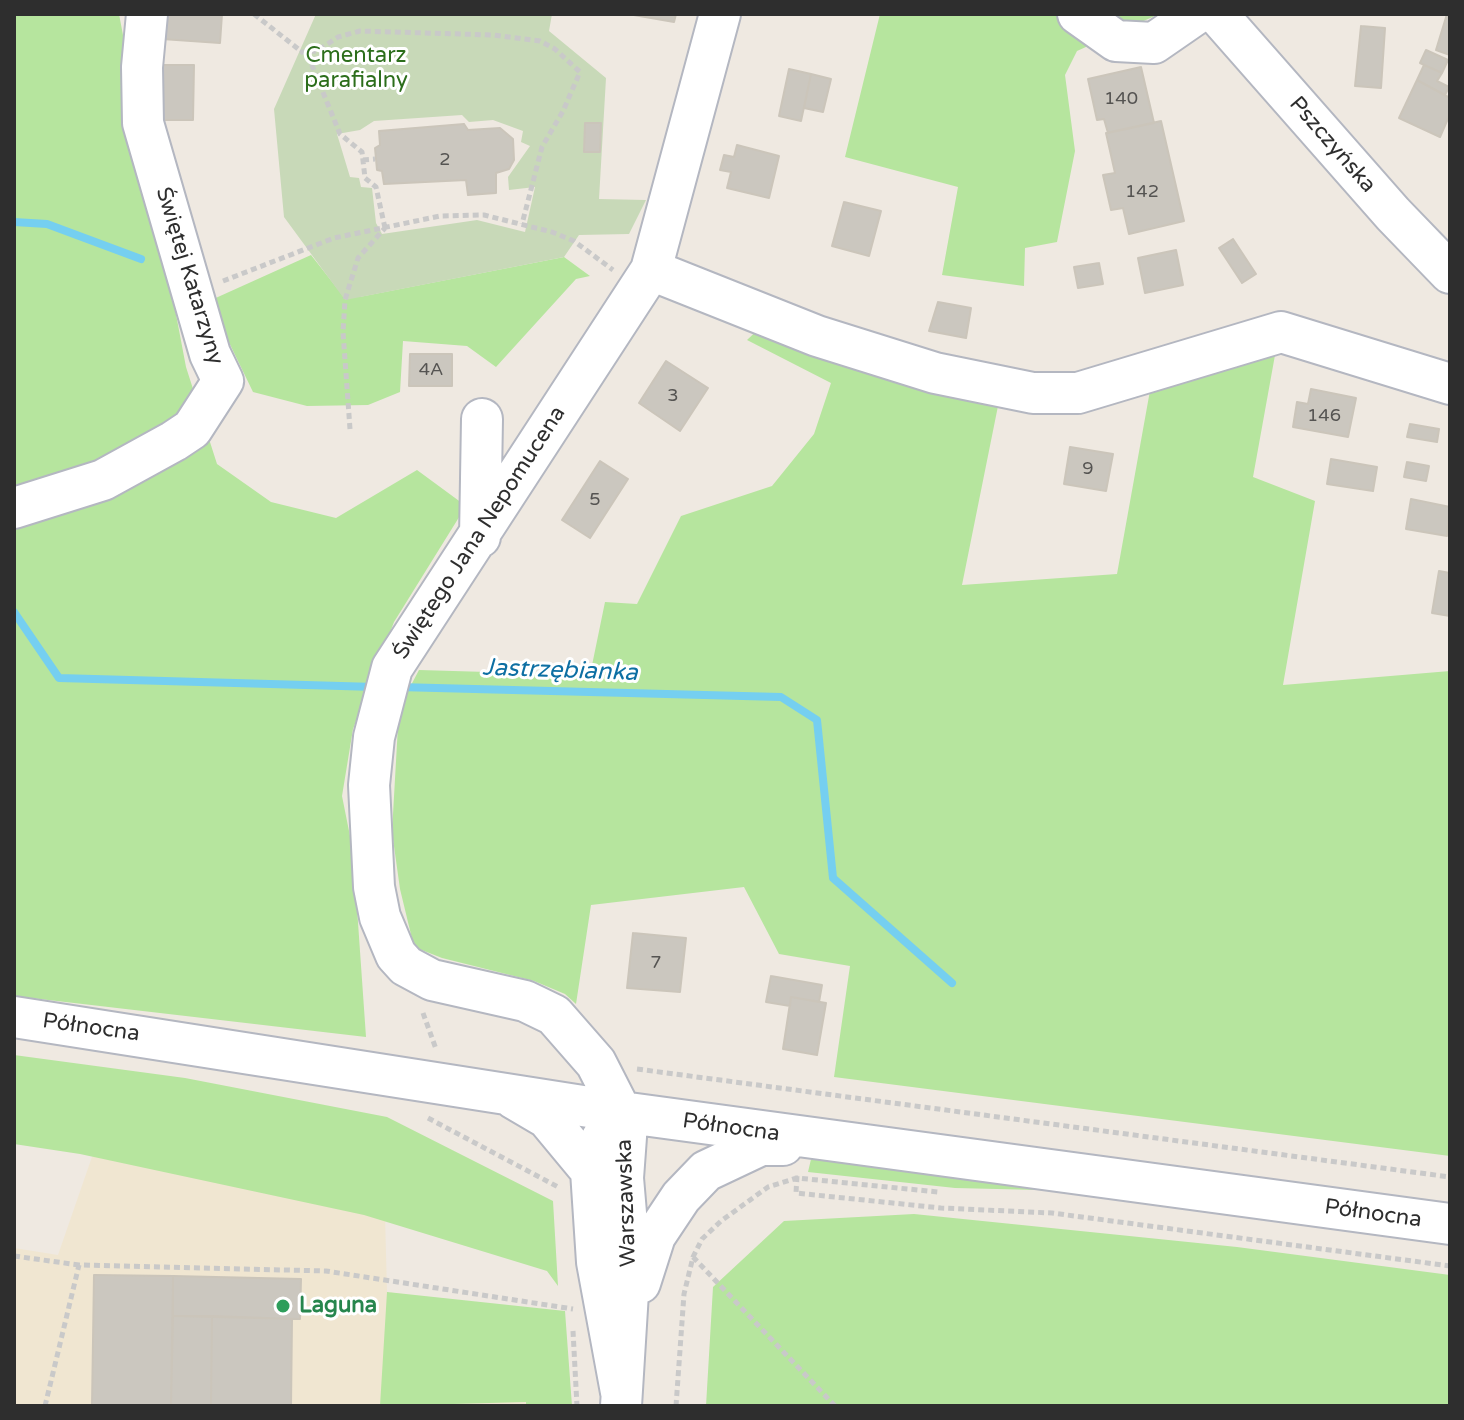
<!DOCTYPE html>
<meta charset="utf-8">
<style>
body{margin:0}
#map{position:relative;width:1464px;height:1420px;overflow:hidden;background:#efe9e1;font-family:"Varela Round",sans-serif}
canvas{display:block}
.frame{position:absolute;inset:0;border:16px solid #2e2e2e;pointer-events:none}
</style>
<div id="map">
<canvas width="1464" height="1420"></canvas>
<div class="frame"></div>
</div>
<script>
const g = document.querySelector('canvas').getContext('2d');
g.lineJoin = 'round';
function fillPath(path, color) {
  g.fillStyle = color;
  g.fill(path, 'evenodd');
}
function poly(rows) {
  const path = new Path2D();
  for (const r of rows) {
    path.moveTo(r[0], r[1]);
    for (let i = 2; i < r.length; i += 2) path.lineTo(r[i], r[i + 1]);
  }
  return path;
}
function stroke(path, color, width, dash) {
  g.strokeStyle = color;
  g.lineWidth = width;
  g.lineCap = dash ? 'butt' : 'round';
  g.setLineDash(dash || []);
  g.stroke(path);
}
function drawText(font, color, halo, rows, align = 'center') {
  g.font = font + ' "Varela Round",sans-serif';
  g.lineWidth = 6;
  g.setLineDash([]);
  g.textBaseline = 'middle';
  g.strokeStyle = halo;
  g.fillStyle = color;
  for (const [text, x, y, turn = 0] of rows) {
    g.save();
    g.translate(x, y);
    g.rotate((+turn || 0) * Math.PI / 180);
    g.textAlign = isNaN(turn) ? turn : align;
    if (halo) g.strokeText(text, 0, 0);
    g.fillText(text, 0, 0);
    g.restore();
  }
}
const education = poly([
 [94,1151,385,1215,387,1292,543,1311,556,1406,14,1406,14,1248,58,1255]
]);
const green = poly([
 [14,14,119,14,186,367,217,464,271,502,336,518,417,470,466,506,394,622,353,729,342,796,353,851,366,1037,14,996],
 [880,14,1159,14,1077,51,1065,75,1075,151,1057,242,1025,248,1024,286,942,275,958,187,845,157],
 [311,255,337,288,359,297,564,257,590,276,576,279,496,367,467,346,403,341,400,392,368,405,307,406,253,392,209,301],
 [764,324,830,351,998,406,962,585,1117,574,1151,385,1277,344,1253,477,1315,501,1283,685,1450,671,1450,1156,834,1077,850,966,779,954,744,887,591,905,576,1004,565,994,534,981,442,958,414,947,400,889,392,832,399,708,419,670,590,675,605,602,637,604,681,516,772,486,814,434,831,383,747,340],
 [14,1055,185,1078,387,1117,553,1201,558,1286,547,1271,364,1215,80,1154,14,1144],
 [812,1155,1450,1243,1039,1190,955,1188,808,1172],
 [914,1214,1237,1247,1450,1275,1450,1406,706,1406,713,1287,784,1221],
 [387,1292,565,1311,572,1406,526,1406,526,1402,380,1406]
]);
const cemetery = poly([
 [316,14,552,14,549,31,606,78,599,199,646,200,629,234,579,235,564,257,345,300,284,217,274,109],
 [462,115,469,122,493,120,523,131,521,142,530,146,508,177,509,190,535,187,525,232,477,220,382,234,376,223,372,188,361,187,359,178,350,177,337,134,360,130,374,121]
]);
const stream = poly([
 [14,222,47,224,141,259],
 [14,612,59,678,376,687],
 [398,687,781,697,817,720,833,878,952,983]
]);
const building = poly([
 [163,14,222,14,220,43,162,39,163,14],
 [628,14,676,14,674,22,628,14],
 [1447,14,1450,14,1450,55,1436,50,1447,14],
 [1361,26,1385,28,1381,88,1355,86,1361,26],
 [1426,50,1448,60,1442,73,1420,63,1426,50],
 [163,65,194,65,193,120,163,120,163,65],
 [1424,65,1442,73,1437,81,1449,87,1445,95,1417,80,1424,65],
 [1141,67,1154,123,1108,133,1104,119,1097,120,1088,79,1141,67],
 [789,69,811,74,801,121,779,116,789,69],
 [811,74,831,79,823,112,804,108,811,74],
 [1417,80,1450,98,1450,114,1440,137,1399,118,1417,80],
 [1161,121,1184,221,1129,234,1123,208,1111,210,1103,175,1115,173,1106,133,1161,121],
 [585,123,601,123,600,152,584,152,585,123],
 [464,124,468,130,500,128,513,139,514,160,509,169,496,173,496,193,468,195,466,180,384,184,382,171,377,170,375,148,380,145,379,131,464,124],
 [737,145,779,156,769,198,727,188,731,172,720,170,724,155,734,157,737,145],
 [844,202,881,211,869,256,832,246,844,202],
 [1233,239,1256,274,1242,283,1219,248,1233,239],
 [1176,250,1183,285,1145,293,1138,258,1176,250],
 [1099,263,1103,284,1078,288,1074,267,1099,263],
 [938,302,971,308,966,338,929,331,938,302],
 [410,354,452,354,452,386,409,386,410,354],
 [666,361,708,388,680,431,639,403,666,361],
 [1311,389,1356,398,1348,437,1293,427,1297,402,1308,404,1311,389],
 [1410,424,1439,429,1437,442,1407,437,1410,424],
 [1070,447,1113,454,1106,491,1064,484,1070,447],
 [1331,459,1377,467,1373,491,1327,484,1331,459],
 [600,461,628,479,590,538,562,520,600,461],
 [1407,462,1429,466,1426,481,1404,477,1407,462],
 [1411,499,1450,507,1447,536,1406,529,1411,499],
 [1439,571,1450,573,1450,616,1432,613,1439,571],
 [633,933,686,938,680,992,627,988,633,933],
 [771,976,822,985,819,1002,791,997,790,1006,766,1002,771,976],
 [791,997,826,1003,817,1055,783,1049,791,997],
 [94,1275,173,1276,171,1406,92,1406,94,1275],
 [173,1276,301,1279,300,1319,173,1316,173,1276],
 [173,1316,212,1316,211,1406,171,1406,173,1316],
 [212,1316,292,1319,291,1406,211,1406,212,1316]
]);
const path = poly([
 [254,14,302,52],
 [363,160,375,159],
 [385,228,376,187,365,178,362,152,340,134,309,58,302,52,317,51,338,37,360,31,493,35,540,41,555,49,580,72,563,111,542,147,522,224],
 [223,281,334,238,440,216,484,215,552,232,574,241,613,270],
 [350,429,343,332,345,300,358,258,385,228],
 [423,1013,436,1049],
 [637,1069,1450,1177],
 [428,1118,560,1188],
 [797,1176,796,1193,941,1208,1052,1213,1450,1266],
 [14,1256,79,1265],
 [693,1257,835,1406],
 [573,1331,577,1406],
 [45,1406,79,1265,326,1271,573,1309],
 [676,1406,684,1294,693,1257,702,1239,721,1221,768,1187,797,1178,938,1192]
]);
const minor = poly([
 [1078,14,1116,41,1154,43,1196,14],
 [1217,14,1393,214,1450,273],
 [651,270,817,336,935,373,1033,393,1078,393,1281,332,1450,384],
 [14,508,103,480,174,441,192,429,223,381,210,354,143,123,142,67,147,14],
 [480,537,482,419],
 [14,1017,621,1112,1450,1224],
 [513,1098,547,1118,591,1171],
 [621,1112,596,1063,554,1015,525,1001,432,980,406,966,396,955,380,917,374,887,369,785,374,737,392,668,651,270,720,14],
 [640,1283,655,1236,681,1197,706,1171,761,1145,783,1145],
 [621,1392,597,1262,591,1171,602,1138,621,1112,626,1137,623,1178,630,1260,621,1406]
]);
const markers = [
 [283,1306,8,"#2e9e5b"]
];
const numberNames = [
 ["140",1121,99],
 ["2",445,160],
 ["142",1142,192],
 ["4A",431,370],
 ["3",673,396],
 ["146",1324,416],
 ["9",1088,469],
 ["5",595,500],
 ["7",656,963]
];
const parkNames = [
 ["Cmentarz",356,56],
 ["parafialny",356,81]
];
const streetNames = [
 ["Pszczyńska",1332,145,49],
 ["Świętej Katarzyny",189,276,73],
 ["Świętego Jana Nepomucena",480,533,-57],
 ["Północna",91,1028,8],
 ["Północna",731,1128,8],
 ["Warszawska",627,1203,-92],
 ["Północna",1373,1214,8]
];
const leisureNames = [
 ["Laguna",299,1306]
];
const waterNames = [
 ["Jastrzębianka",560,671,2]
];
fillPath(education, '#f0e6d1');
fillPath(green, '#b6e59e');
fillPath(cemetery, '#c8d9b8');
stroke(stream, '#75cff0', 8);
fillPath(building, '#cbc7bf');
stroke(building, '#cbc5ba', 2);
stroke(minor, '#b4b7c1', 44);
stroke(path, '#c9c9c9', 5, [6, 4]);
stroke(minor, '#fff', 40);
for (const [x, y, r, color] of markers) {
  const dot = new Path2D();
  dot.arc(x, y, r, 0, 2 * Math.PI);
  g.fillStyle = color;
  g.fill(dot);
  stroke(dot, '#fff', 3);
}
drawText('18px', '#555452', null, numberNames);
drawText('22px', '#2c6e1b', '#fff', parkNames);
drawText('22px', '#2e2e2e', '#fff', streetNames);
drawText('bold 22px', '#27864d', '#fff', leisureNames, 'left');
drawText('italic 24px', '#0d6fa3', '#fff', waterNames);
</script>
